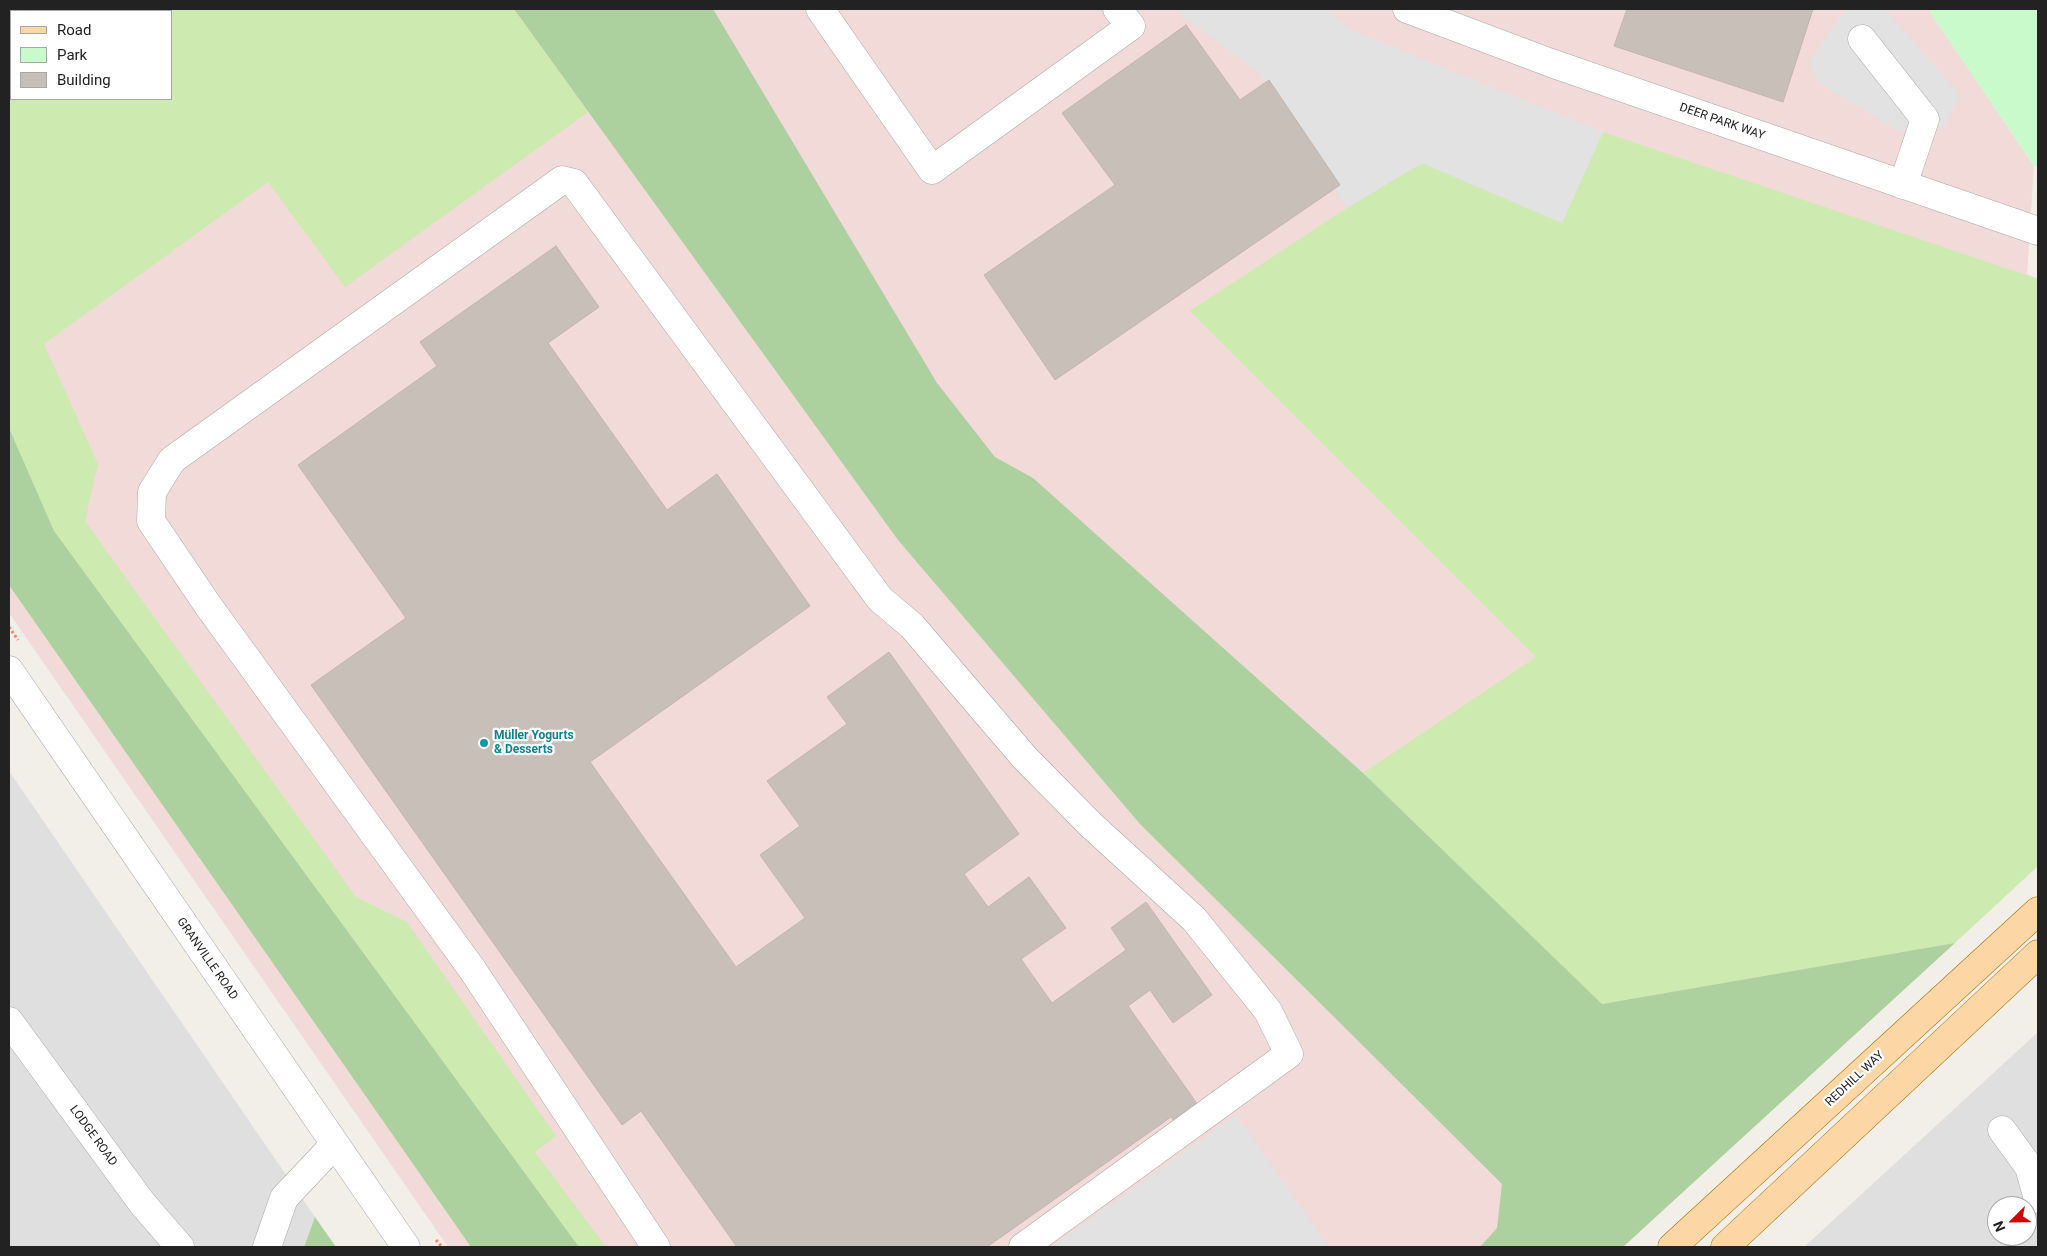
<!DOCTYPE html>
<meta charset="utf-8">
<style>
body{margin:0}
#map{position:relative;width:2047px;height:1256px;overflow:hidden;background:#f2efe9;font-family:Roboto,sans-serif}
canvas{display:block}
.frame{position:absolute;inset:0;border:10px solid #222;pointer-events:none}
.legend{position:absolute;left:10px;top:10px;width:162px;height:90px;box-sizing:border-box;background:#fff;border:1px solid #a7a7a7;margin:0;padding:6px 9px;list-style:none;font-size:15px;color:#222}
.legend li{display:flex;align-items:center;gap:10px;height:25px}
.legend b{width:25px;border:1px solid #a7a7a7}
.north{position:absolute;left:1987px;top:1196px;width:50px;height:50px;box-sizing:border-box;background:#fff;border:1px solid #a7a7a7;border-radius:50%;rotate:247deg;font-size:14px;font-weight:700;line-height:20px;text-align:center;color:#222}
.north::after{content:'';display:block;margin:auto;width:18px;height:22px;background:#d40000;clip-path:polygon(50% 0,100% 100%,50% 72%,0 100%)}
</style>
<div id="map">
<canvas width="2047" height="1256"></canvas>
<div class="frame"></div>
<ul class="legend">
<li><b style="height:6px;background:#fcd6a4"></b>Road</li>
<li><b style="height:14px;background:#c8facc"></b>Park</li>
<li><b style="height:14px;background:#c7bfb8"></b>Building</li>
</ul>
<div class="north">N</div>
</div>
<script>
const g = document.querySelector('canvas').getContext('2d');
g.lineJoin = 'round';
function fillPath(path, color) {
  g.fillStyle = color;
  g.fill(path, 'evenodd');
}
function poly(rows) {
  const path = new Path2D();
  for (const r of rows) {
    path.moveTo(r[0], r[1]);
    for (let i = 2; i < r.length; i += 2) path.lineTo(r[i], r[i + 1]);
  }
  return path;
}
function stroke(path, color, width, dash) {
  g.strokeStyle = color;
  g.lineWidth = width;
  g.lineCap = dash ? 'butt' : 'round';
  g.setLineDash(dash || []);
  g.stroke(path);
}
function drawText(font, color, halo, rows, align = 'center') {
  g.font = font + ' Roboto,sans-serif';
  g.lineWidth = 4.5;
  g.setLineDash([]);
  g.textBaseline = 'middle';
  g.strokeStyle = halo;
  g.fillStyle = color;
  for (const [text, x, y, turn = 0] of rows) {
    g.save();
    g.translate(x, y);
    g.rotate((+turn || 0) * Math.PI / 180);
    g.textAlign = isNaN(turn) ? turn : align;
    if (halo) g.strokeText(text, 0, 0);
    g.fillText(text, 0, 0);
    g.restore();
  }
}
const residential = poly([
 [9,771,315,1217,304,1247,9,1247],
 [2038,1032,2038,1247,1804,1247],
 [1997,1206,2027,1206,2027,1236,1997,1236]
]);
const commercial = poly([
 [9,9,1928,9,2034,166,2027,274,2038,279,2038,866,1623,1247,448,1247,9,613],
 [11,11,171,11,171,99,11,99]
]);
const grass = poly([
 [9,9,514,9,588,112,345,287,268,182,44,344,98,464,85,521,356,897,407,922,556,1136,535,1152,606,1247,579,1247,54,531,9,428],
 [11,11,171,11,171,99,11,99],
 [1603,132,2038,279,2038,866,1955,943,1602,1004,1363,773,1536,657,1190,311,1347,208,1422,163,1562,223]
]);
const forest = poly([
 [514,9,713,9,937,383,995,457,1033,478,1363,773,1602,1004,1955,943,1623,1247,1480,1247,1497,1228,1502,1184,1140,824,898,540],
 [9,428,54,531,579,1247,471,1247,9,585],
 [315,1217,336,1247,304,1247]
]);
const park = poly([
 [1928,9,2038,9,2038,167,2034,166]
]);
const parking = poly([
 [1179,9,1325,9,1353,31,1603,132,1562,223,1422,163,1347,208,1259,73,1184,17],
 [1850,9,1885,9,1960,95,1946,126,1900,132,1818,82,1809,63,1840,16],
 [1236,1115,1329,1247,1051,1247]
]);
const building = poly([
 [1627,9,1813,9,1783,102,1614,46,1627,9],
 [1186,25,1240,100,1269,80,1340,185,1055,380,984,275,1115,185,1062,113,1186,25],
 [556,246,599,307,548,343,667,510,717,474,810,606,590,762,736,967,805,918,760,855,800,826,767,781,847,724,827,697,889,652,1019,834,964,874,988,907,1029,877,1066,928,1021,959,1052,1003,1126,950,1111,928,1146,902,1212,995,1173,1023,1150,990,1128,1006,1198,1105,1175,1122,1171,1117,987,1247,737,1247,641,1111,622,1125,311,685,406,618,298,465,437,366,420,342,556,246]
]);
const path = poly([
 [9,627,18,640],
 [436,1240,442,1247]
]);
const minor = poly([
 [820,9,932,170,1131,26,1117,9],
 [1407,9,1551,63,2038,231],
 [1862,39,1925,119,1903,185],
 [9,670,406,1247],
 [9,1021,142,1203,180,1247],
 [2002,1130,2029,1167,2038,1199],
 [267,1247,284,1198,335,1144],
 [656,1247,472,969,207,604,151,521,152,492,172,460,562,180,574,183,880,599,912,626,1024,757,1091,825,1194,919,1268,1011,1289,1054,1023,1247]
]);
const major = poly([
 [1672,1247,2038,911],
 [1725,1247,2038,954]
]);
const markers = [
 [484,743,5,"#0f9aa8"]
];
const streetNames = [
 ["DEER PARK WAY",1722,122,19],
 ["GRANVILLE ROAD",207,959,55],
 ["REDHILL WAY",1855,1079,-43],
 ["LODGE ROAD",93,1136,54]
];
const cultureNames = [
 ["Müller Yogurts",494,736],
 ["& Desserts",494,750]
];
fillPath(residential, '#e0dfdf');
fillPath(commercial, '#f2dad9');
fillPath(grass, '#cdebb0');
fillPath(forest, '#add19e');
fillPath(park, '#c8facc');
fillPath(parking, '#e2e2e2');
fillPath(building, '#c7bfb8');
stroke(building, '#c4b6ab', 1);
stroke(minor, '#a9a9a9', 29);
stroke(major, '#a06b00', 29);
stroke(path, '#fa8072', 3, [2.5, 2.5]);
stroke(minor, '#fff', 28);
stroke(major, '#fcd6a4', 28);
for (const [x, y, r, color] of markers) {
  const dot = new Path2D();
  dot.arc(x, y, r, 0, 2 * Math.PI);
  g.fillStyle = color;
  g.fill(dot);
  stroke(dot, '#fff', 2);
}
drawText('12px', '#222', '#fff', streetNames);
drawText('bold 12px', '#0d838f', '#fff', cultureNames, 'left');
</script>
